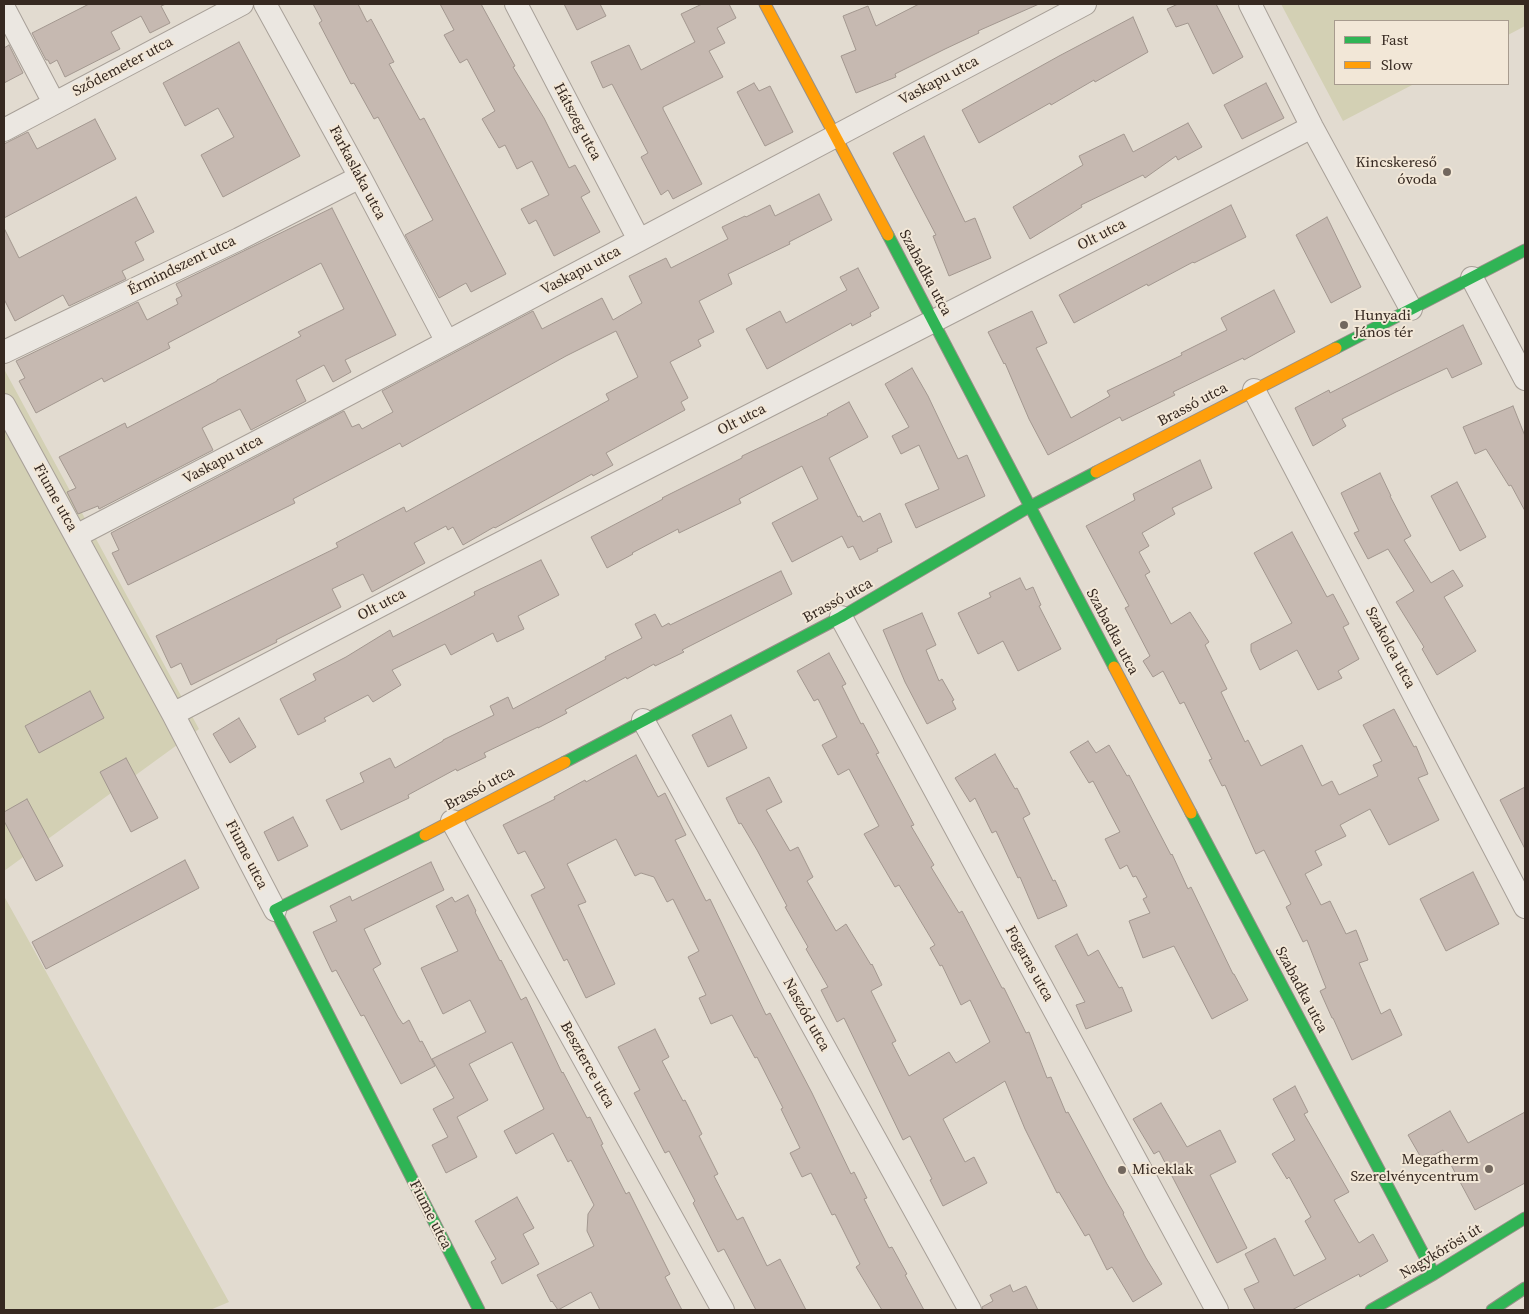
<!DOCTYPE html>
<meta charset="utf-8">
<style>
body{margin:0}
#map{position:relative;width:1529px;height:1314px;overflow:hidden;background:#e2dbd0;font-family:"Source Serif 4",serif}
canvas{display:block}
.frame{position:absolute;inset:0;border:5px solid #362921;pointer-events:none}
.legend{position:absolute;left:1334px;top:20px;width:175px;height:65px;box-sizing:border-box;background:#f2e7d7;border:1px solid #a79b8e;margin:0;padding:6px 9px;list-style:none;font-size:15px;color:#362921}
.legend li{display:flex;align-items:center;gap:10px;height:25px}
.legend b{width:25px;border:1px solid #a79b8e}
</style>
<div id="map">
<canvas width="1529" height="1314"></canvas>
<div class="frame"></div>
<ul class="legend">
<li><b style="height:6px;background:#30b455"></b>Fast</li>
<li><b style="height:6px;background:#ff9f0a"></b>Slow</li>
</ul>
</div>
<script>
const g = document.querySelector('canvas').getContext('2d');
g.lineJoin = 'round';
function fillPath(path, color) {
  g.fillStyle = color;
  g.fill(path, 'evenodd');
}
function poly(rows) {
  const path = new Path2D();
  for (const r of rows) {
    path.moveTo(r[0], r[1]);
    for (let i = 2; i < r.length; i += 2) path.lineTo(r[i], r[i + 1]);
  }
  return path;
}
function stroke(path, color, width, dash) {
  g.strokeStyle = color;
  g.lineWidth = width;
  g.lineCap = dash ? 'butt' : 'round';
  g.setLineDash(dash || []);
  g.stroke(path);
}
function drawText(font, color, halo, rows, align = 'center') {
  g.font = font + ' "Source Serif 4",serif';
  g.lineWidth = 4;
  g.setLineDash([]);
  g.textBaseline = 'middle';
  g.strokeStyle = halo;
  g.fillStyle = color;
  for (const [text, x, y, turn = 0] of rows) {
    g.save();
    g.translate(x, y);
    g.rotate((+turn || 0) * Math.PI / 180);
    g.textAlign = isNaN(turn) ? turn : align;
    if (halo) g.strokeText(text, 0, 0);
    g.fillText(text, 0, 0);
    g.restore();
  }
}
const green = poly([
 [1281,4,1525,4,1525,26,1508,35,1508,21,1335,21,1335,84,1414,84,1343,121],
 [4,369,199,729,4,871],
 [4,896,229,1302,210,1310,4,1310]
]);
const building = poly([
 [89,4,166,4,161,6,170,23,150,33,141,16,111,32,120,49,65,77,57,60,50,64,48,60,46,60,32,33,89,4],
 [313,4,358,4,367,22,371,19,394,62,389,64,420,120,424,118,506,274,471,292,466,283,439,298,405,235,433,220,378,117,374,119,354,83,351,84,319,23,322,21,313,4],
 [440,4,481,4,515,66,513,67,544,118,569,168,575,165,590,192,581,197,600,232,554,256,536,220,529,224,521,209,549,195,532,161,517,169,505,145,499,148,482,119,495,111,467,59,460,63,444,35,454,30,440,4],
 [564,4,600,4,606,16,577,30,564,4],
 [702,4,729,4,736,18,717,28,725,43,709,51,723,77,663,107,663,109,702,184,673,199,668,190,661,195,641,157,648,153,612,84,603,88,591,62,629,45,641,70,695,42,681,14,702,4],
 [919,4,1039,4,978,31,979,33,945,49,895,74,896,77,856,93,841,56,856,50,843,16,868,6,876,26,919,4],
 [1178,4,1216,4,1243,57,1213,74,1188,23,1176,27,1167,9,1178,4],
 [1133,17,1148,52,1095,82,1094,80,1051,105,1050,103,979,143,962,110,1059,56,1133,17],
 [239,42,300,156,223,197,201,155,234,137,218,108,185,126,163,83,239,42],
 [9,45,23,73,4,83,4,48,9,45],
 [754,83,759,91,770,86,793,132,765,146,737,92,754,83],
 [1266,83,1284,118,1242,139,1224,105,1266,83],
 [95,119,116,159,4,218,4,144,28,132,37,149,95,119],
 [1188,123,1202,147,1178,160,1176,156,1145,178,1143,175,1081,205,1082,207,1030,239,1013,207,1083,165,1079,156,1124,134,1133,152,1188,123],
 [924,136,965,222,975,218,991,258,949,276,933,236,936,235,893,153,924,136],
 [819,194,832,220,789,242,790,244,728,274,732,284,699,301,714,332,698,340,701,346,670,362,688,398,681,402,685,410,606,453,613,465,593,476,592,474,495,528,494,527,463,545,453,527,448,530,446,526,414,543,425,563,372,592,363,574,332,589,341,607,276,640,277,642,191,685,181,663,171,668,156,636,338,547,336,543,404,507,406,512,609,400,606,394,638,377,616,331,566,356,402,447,400,443,293,499,295,503,128,585,112,553,119,550,111,533,344,411,352,427,359,424,362,429,393,412,382,391,533,311,542,329,602,298,613,320,642,303,629,276,666,258,671,268,728,239,722,227,745,216,746,217,770,205,775,216,819,194],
 [136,197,154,232,135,242,144,260,122,271,126,279,69,306,63,295,15,321,4,299,4,228,19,258,136,197],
 [1231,205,1246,237,1194,263,1193,262,1148,286,1147,284,1074,323,1059,295,1231,205],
 [332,208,396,335,345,360,351,372,333,382,324,365,296,380,306,401,251,430,240,409,209,424,202,428,213,450,99,509,98,506,78,514,67,492,76,488,59,457,125,423,127,428,217,381,217,380,301,336,298,332,344,309,321,263,168,343,170,348,104,382,102,378,36,413,19,381,25,378,16,361,138,302,147,320,178,304,176,299,182,296,176,284,332,208],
 [1327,217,1361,287,1331,303,1296,235,1327,217],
 [858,268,879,308,870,313,871,316,852,326,851,323,767,369,746,329,780,311,786,323,847,290,840,277,858,268],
 [1274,290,1295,332,1244,360,1243,358,1173,392,1175,395,1122,421,1120,417,1048,455,1029,419,1005,363,1004,364,988,332,1032,311,1047,343,1036,348,1071,418,1110,396,1107,391,1182,355,1181,353,1227,330,1221,318,1274,290],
 [1463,325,1482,364,1452,378,1447,368,1396,392,1342,419,1346,426,1313,446,1295,408,1329,390,1330,393,1463,325],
 [912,368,928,396,958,459,967,455,985,496,916,528,905,504,939,489,919,445,901,454,892,436,909,427,885,384,912,368],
 [849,402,868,437,829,458,858,517,860,516,863,522,880,513,892,542,877,549,878,551,860,560,853,546,848,548,842,536,792,562,772,523,818,499,802,466,739,499,741,503,679,533,678,529,632,553,633,554,607,568,591,537,663,499,662,498,742,458,742,456,828,415,827,414,849,402],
 [1513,406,1525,436,1525,511,1511,485,1509,486,1486,449,1475,454,1463,427,1513,406],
 [1200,460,1212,488,1172,508,1175,514,1142,533,1149,546,1139,552,1150,572,1145,575,1171,624,1190,612,1209,642,1205,645,1227,689,1221,692,1245,742,1248,740,1261,766,1302,745,1322,786,1332,781,1339,795,1378,776,1373,765,1382,761,1363,725,1394,709,1414,747,1416,746,1428,774,1418,778,1439,820,1389,845,1370,809,1340,825,1346,836,1315,851,1322,865,1305,874,1321,905,1330,901,1346,934,1356,930,1368,960,1359,963,1381,1014,1390,1009,1402,1035,1352,1060,1333,1018,1332,1018,1320,991,1326,988,1307,940,1303,942,1286,907,1291,904,1264,850,1256,854,1225,785,1222,786,1209,760,1212,759,1184,702,1180,704,1163,671,1153,677,1143,661,1150,656,1125,608,1129,606,1086,526,1135,500,1133,494,1200,460],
 [1380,473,1391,496,1390,496,1411,536,1404,540,1431,583,1453,570,1463,586,1444,597,1476,651,1437,675,1422,649,1424,647,1396,602,1414,591,1388,549,1368,559,1354,533,1359,531,1341,493,1380,473],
 [1457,482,1486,537,1460,551,1431,496,1457,482],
 [1292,532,1327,597,1333,594,1349,624,1343,627,1359,659,1338,671,1342,678,1318,690,1297,650,1260,670,1251,651,1251,644,1292,623,1254,553,1292,532],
 [541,560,559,595,518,616,524,629,497,642,493,633,451,655,445,644,392,670,401,685,373,702,368,695,324,718,326,721,298,735,280,699,316,680,313,674,346,657,390,630,393,637,475,595,474,592,541,560],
 [781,571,792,594,682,650,684,652,655,666,654,664,627,679,626,677,565,710,567,713,538,728,538,727,484,753,486,757,457,771,456,769,408,795,409,798,341,830,326,800,364,782,360,773,390,758,395,768,443,741,443,740,494,715,490,706,508,697,513,709,565,681,606,659,605,657,642,638,635,624,655,614,662,627,669,623,670,625,781,571],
 [1020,578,1026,590,1033,587,1041,605,1039,606,1061,649,1018,671,1003,641,978,654,958,613,991,597,989,593,1020,578],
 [922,613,936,645,926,650,939,681,942,679,954,700,952,701,956,709,927,724,905,682,883,630,922,613],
 [829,653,846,684,842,686,861,724,863,723,879,753,876,754,914,825,911,826,934,865,931,867,959,913,962,911,1002,988,1004,988,1026,1033,1029,1032,1047,1078,1051,1077,1066,1113,1068,1112,1107,1184,1124,1213,1123,1214,1146,1258,1162,1284,1133,1302,1112,1267,1107,1270,1089,1234,1085,1236,1059,1192,1057,1193,1025,1129,1005,1081,943,1119,965,1162,974,1157,987,1183,943,1206,930,1180,932,1179,910,1136,903,1140,844,1018,837,1022,821,990,828,987,806,949,808,947,785,907,787,906,757,850,741,823,739,824,726,798,769,777,782,802,766,810,790,851,798,847,813,877,807,881,836,931,846,924,871,965,872,964,882,985,871,991,896,1041,892,1043,909,1076,949,1052,956,1063,990,1042,970,1000,961,1005,942,965,940,966,930,948,935,945,899,885,895,887,864,834,879,826,849,769,838,775,822,745,837,737,818,699,814,701,797,671,829,653],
 [90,691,104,718,39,753,25,726,90,691],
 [731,715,747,748,708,767,692,735,731,715],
 [239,718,256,747,230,763,213,734,239,718],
 [1088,741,1096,753,1109,745,1127,776,1129,775,1171,855,1172,854,1188,889,1191,887,1233,974,1234,974,1248,1000,1212,1019,1174,946,1143,958,1129,921,1150,913,1143,899,1147,897,1136,876,1133,877,1127,865,1120,869,1105,839,1120,832,1093,781,1089,783,1070,752,1088,741],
 [995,754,1015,789,1017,788,1030,814,1023,818,1053,881,1055,880,1067,906,1038,919,1020,877,1018,878,996,831,992,833,975,798,970,802,955,778,995,754],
 [636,755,658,797,665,793,686,835,675,840,706,901,710,899,766,1015,770,1013,812,1093,851,1174,854,1172,867,1198,864,1199,889,1248,892,1247,907,1274,905,1275,924,1310,882,1310,856,1267,860,1264,835,1214,832,1215,811,1173,802,1177,790,1153,800,1148,781,1109,783,1108,757,1057,755,1058,732,1015,711,1024,699,998,706,995,688,957,699,951,673,899,667,902,654,877,641,873,635,876,616,839,567,864,586,902,578,905,615,984,586,998,567,959,564,961,531,895,545,888,525,851,518,854,503,825,555,799,554,797,585,780,586,782,636,755],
 [126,758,158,818,131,832,100,772,126,758],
 [1525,787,1525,849,1500,800,1525,787],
 [27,799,63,866,36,881,4,821,4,812,27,799],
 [293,817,308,846,278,861,264,832,293,817],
 [185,860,199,888,46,969,32,942,185,860],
 [431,862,444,890,364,929,381,964,373,969,398,1017,403,1024,409,1020,420,1042,422,1041,435,1066,401,1084,364,1015,361,1016,336,970,332,972,313,932,337,921,330,906,350,896,352,901,431,862],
 [1473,872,1499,924,1446,951,1420,899,1473,872],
 [468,895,476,911,475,912,500,961,501,960,521,1000,526,997,562,1073,563,1072,587,1118,590,1117,603,1144,601,1145,626,1194,629,1192,670,1274,665,1277,682,1310,600,1310,591,1292,558,1310,552,1301,551,1302,537,1275,594,1246,587,1231,588,1214,594,1205,571,1160,568,1162,553,1133,516,1154,504,1131,544,1109,512,1042,469,1064,488,1100,457,1117,477,1157,446,1173,432,1145,448,1137,433,1109,454,1098,432,1059,486,1032,470,1000,443,1014,421,968,458,951,436,906,452,897,455,902,468,895],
 [1077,934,1088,956,1098,950,1119,988,1122,987,1132,1011,1086,1029,1076,1005,1085,1002,1055,946,1077,934],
 [655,1029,669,1057,662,1061,683,1101,685,1100,702,1134,699,1136,718,1174,714,1176,737,1220,743,1217,767,1266,780,1259,806,1310,756,1310,724,1249,718,1252,693,1203,695,1201,669,1151,665,1153,634,1093,640,1090,618,1047,655,1029],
 [1295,1086,1308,1112,1304,1114,1349,1192,1334,1200,1359,1243,1373,1234,1388,1261,1360,1277,1359,1274,1292,1310,1255,1310,1244,1289,1259,1282,1245,1254,1275,1238,1294,1276,1326,1259,1305,1221,1311,1217,1289,1177,1287,1179,1272,1154,1295,1140,1273,1099,1295,1086],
 [1161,1103,1187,1147,1220,1130,1236,1162,1210,1175,1247,1248,1217,1263,1159,1151,1154,1154,1133,1119,1161,1103],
 [1450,1111,1468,1143,1525,1112,1525,1183,1475,1210,1443,1150,1423,1161,1408,1135,1450,1111],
 [517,1197,534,1228,523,1234,539,1264,502,1284,491,1262,496,1259,475,1221,517,1197],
 [1010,1285,1013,1292,1026,1286,1038,1310,983,1310,982,1307,993,1301,990,1295,1010,1285]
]);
const street = poly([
 [265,4,360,177,447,342],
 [516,4,639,240],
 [1250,4,1312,127,1411,309],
 [4,8,54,103],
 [4,130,242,4],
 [1472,278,1525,379],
 [4,352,239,239,360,177],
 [1254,390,1525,907],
 [4,405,173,714,275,910],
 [76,536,328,405,1085,4],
 [841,617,1217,1310],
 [173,714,452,568,1312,127],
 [643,720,970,1310],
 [452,821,723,1310]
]);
const fast = poly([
 [888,235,1114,667],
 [1336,348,1525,250],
 [565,762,841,617,1029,507,1096,472],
 [1191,813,1434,1274],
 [425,835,275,910,479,1310],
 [1371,1310,1434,1274,1525,1218],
 [1492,1310,1525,1288]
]);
const slow = poly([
 [765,4,888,235],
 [1096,472,1336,348],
 [1114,667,1191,813],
 [425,835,565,762]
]);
const markers = [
 [1447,172,5,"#72675e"],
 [1344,325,5,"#72675e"],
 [1489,1169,5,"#72675e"],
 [1122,1170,5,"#72675e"]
];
const streetNames = [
 ["Sződemeter utca",123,67,-28],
 ["Vaskapu utca",939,81,-28],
 ["Hátszeg utca",577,122,62],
 ["Farkaslaka utca",357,173,62],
 ["Olt utca",1102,235,-27],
 ["Érmindszent utca",182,266,-26],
 ["Vaskapu utca",581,271,-28],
 ["Szabadka utca",925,273,62],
 ["Brassó utca",1193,405,-28],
 ["Olt utca",742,420,-27],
 ["Vaskapu utca",223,460,-28],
 ["Fiume utca",55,498,61],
 ["Brassó utca",838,601,-29],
 ["Olt utca",382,605,-28],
 ["Szabadka utca",1112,632,62],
 ["Szakolca utca",1390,648,62],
 ["Brassó utca",480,789,-28],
 ["Fiume utca",246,855,63],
 ["Fogaras utca",1029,964,61],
 ["Szabadka utca",1301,990,62],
 ["Naszód utca",806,1015,61],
 ["Beszterce utca",587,1065,61],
 ["Fiume utca",430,1215,63],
 ["Nagykőrösi út",1441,1252,-31]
];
const poiNames = [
 ["Kincskereső",1437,163],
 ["óvoda",1437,180],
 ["Hunyadi",1354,316,"left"],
 ["János tér",1354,333,"left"],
 ["Megatherm",1479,1160],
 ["Szerelvénycentrum",1479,1177],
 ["Miceklak",1132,1170,"left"]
];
fillPath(green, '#d3d0b4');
fillPath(building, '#c6b9b1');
stroke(building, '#a2978f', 1);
stroke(street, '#a8a098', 24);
stroke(fast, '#979088', 13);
stroke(slow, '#979088', 13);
stroke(street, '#ebe7e1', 22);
stroke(fast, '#30b455', 11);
stroke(slow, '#ff9f0a', 11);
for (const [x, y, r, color] of markers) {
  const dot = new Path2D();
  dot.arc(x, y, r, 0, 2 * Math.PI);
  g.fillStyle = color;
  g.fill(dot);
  stroke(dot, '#f2e7d7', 2);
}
drawText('15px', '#362921', '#f2e7d7', streetNames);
drawText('15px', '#362921', '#f2e7d7', poiNames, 'right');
</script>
